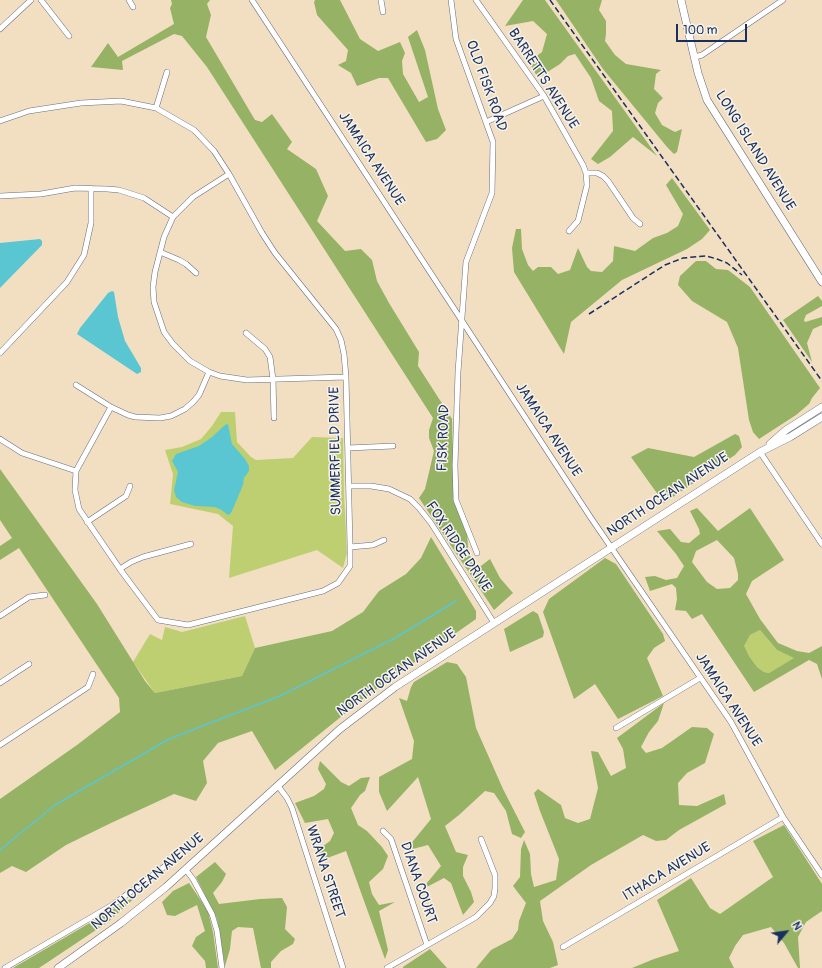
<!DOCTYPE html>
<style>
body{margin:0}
#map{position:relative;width:822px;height:968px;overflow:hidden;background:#f2dfc2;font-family:Pangolin,sans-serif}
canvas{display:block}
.north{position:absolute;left:766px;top:912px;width:40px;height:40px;-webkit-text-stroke:3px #f7f3e8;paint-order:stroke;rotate:61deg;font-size:11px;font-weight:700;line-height:16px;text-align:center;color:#1b2f5e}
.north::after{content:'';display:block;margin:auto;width:14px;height:18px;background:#1b2f5e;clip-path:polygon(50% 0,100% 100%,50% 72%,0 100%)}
.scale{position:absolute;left:676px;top:24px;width:71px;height:18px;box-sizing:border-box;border:2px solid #1b2f5e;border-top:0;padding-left:5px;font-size:12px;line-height:14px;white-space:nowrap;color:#1b2f5e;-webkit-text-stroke:3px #f7f3e8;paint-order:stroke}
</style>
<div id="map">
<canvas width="822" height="968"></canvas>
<div class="north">N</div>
<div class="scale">100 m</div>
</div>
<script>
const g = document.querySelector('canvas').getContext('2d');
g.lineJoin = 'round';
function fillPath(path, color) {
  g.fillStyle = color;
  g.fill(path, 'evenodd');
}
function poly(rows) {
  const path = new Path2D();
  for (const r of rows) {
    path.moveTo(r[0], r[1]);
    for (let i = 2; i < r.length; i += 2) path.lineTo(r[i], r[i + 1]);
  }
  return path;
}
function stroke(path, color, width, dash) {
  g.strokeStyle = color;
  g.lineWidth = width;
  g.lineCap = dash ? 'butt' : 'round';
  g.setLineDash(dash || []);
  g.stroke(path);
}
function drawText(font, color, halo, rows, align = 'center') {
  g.font = font + ' Pangolin,sans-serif';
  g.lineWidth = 3;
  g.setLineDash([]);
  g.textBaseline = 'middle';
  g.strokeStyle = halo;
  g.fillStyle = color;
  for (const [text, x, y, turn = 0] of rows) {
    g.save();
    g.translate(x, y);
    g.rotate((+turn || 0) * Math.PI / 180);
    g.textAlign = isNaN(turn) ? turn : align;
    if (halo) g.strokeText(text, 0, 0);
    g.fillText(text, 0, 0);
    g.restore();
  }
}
const green = poly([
 [221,412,235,412,237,442,251,457,256,460,293,458,312,437,343,438,344,493,347,553,343,568,317,550,229,578,233,526,218,514,170,504,173,474,165,450,182,447,201,439,212,426],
 [245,616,255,648,242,676,155,693,133,662,150,634,162,640,165,627,182,632],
 [760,630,777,650,795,658,769,673,764,672,757,667,749,656,743,646,750,635]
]);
const forest = poly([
 [171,0,210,0,207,4,211,15,206,37,255,120,262,122,272,114,292,142,287,149,316,169,328,196,317,221,345,251,361,249,372,260,377,281,389,303,419,352,418,366,452,419,454,500,467,533,468,547,472,562,481,566,490,559,500,578,513,593,494,610,419,498,425,489,434,451,429,438,429,430,433,418,207,67,182,36,174,34,122,61,123,70,91,67,108,43,118,57,174,24,170,8,172,4],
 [315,0,340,0,360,39,378,51,400,42,405,53,402,61,403,74,419,102,428,97,408,37,417,30,425,50,438,109,446,130,437,139,426,142,388,78,379,78,357,86,351,73,338,65,346,61,348,50,317,15,314,2],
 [523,0,545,0,657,156,633,137,610,157,598,164,591,159,613,131,612,111,599,101,591,78,575,54,568,56,560,64,538,78,529,62,542,52,547,34,533,21,505,26],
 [556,0,602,0,599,10,606,21,606,34,605,41,615,55,626,64,661,70,656,74,654,89,663,98,658,103,655,113,662,125,675,132,682,129,677,152,674,154,667,147,603,69],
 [672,178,710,230,702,239,687,249,622,280,571,322,564,354,514,272,512,248,516,229,521,229,522,249,528,265,533,271,538,267,551,267,558,274,570,270,578,248,587,267,591,271,602,272,613,261,614,246,635,251,653,238,667,233,678,226,683,214,666,185],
 [696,261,706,261,716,269,728,270,750,287,820,388,812,398,809,404,796,415,759,439,753,432,749,420,738,348,727,322,692,301,678,285,680,276],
 [818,296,822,301,822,306,806,315,804,320,805,322,822,317,822,325,813,329,807,343,812,362,783,320],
 [735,434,739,436,742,447,735,455,664,503,631,457,648,448,694,457],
 [0,469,97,604,145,681,155,693,242,676,255,648,332,631,363,612,379,591,406,574,421,558,431,537,476,611,476,619,368,695,275,770,252,731,218,743,203,761,207,783,196,801,174,794,111,823,66,845,26,872,12,866,0,873,0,799,77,745,120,712,119,698,19,548,0,560,0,546,12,538,0,520],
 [697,508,718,531,750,508,784,560,752,581,746,594,760,619,778,643,797,651,809,653,822,646,822,679,817,664,809,660,754,692,702,614,692,619,686,611,675,610,677,599,676,588,672,584,650,591,645,577,655,576,666,580,677,578,684,566,676,554,657,531,670,529,681,542,689,543,700,534,699,529,690,511],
 [717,540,734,558,738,574,738,580,730,588,717,589,707,582,692,562,696,551],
 [760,630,777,650,794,658,769,673,764,672,757,667,749,656,744,646,750,635],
 [605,558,616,564,663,634,665,641,654,648,647,658,663,696,618,719,595,684,574,699,543,612,549,599],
 [533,611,538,614,544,632,543,637,510,652,504,629],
 [447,662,457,664,466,677,476,728,503,789,525,832,521,838,512,834,506,811,494,793,485,791,459,815,445,826,456,852,468,855,463,867,463,876,471,892,474,902,463,915,451,883,444,878,421,890,441,866,428,845,405,851,431,819,418,777,387,811,379,792,379,777,412,759,414,741,399,698,407,701,411,687,414,682],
 [664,703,658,721,649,732,641,747,646,753,662,748,692,727,707,728,714,734,705,763,687,773,678,783,679,805,697,806,724,794,726,804,679,830,666,840,656,841,643,835,591,865,540,901,543,921,553,942,558,965,550,968,476,968,491,950,512,939,518,930,519,921,526,903,513,886,520,877,521,849,524,840,530,854,531,874,534,887,556,880,559,859,540,811,534,793,538,789,561,805,565,818,578,823,590,819,598,788,591,751,598,752,611,776,626,768,623,749,617,738],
 [320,761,341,782,349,786,361,778,370,777,365,791,360,795,351,808,358,825,367,831,382,847,388,856,383,869,369,882,372,894,379,905,395,902,379,911,388,950,385,959,346,851,322,860,315,852,330,841,334,833,328,819,305,823,295,803,314,796,324,789,326,784,318,769],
 [784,825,822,884,822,911,806,922,798,937,800,968,798,968,784,943,771,927,743,935,735,946,729,958,734,968,632,968,654,959,679,951,657,900,691,878,710,908,720,914,773,877,753,841],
 [215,862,226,874,222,882,213,893,219,904,260,899,282,898,287,907,285,929,295,939,293,944,281,951,271,962,271,968,261,968,253,928,238,927,232,931,230,949,225,966,217,919,196,877],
 [189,883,208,911,213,932,218,968,206,968,205,961,192,946,196,937,205,931,197,905,175,916,167,915,162,902,173,891],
 [139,894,108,922,39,968,13,968],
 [430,949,447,968,403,968,403,967]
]);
const water = poly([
 [40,239,42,241,42,245,0,288,0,243],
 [112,291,114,292,118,317,125,341,141,368,141,372,137,374,77,334,80,328,108,293],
 [228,424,232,444,245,459,249,466,249,471,244,478,243,485,232,511,230,514,228,515,220,509,214,507,195,506,182,502,176,497,174,490,178,472,172,461,176,454,199,446,212,437,225,425]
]);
const stream = poly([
 [0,850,55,805,169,739,280,696,395,638,456,601]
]);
const street = poly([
 [41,0,69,36],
 [129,0,133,7],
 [252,0,591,518,731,722,783,817,822,875],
 [381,0,383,12],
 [451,0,456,39,493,142,492,193,466,262,458,372,455,465,456,500,477,553],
 [476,0,544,96,583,165,586,173,587,185,578,221,569,231],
 [0,29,31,0],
 [695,57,702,55,783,0],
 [156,108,167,72],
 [0,121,29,111,81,103,121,101,156,108,194,130,214,151,229,174,262,233,275,253,336,329,341,340,344,354,346,377,350,545,350,566,338,583,323,591,188,625,158,620,122,572,79,509,75,490,76,471,111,407],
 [486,122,544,96],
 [586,173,597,173,603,176,608,181,633,218,640,224],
 [229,174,193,197,173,217,164,237,155,272,153,287,154,302,164,332,173,344,190,361,209,372,220,376,247,380,346,377],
 [0,196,41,194,75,188,107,189,119,190,144,198,173,217],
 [160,252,179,260,186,264,196,273],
 [246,333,265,349,270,357,273,379,274,418],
 [0,353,67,282,84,255,91,223,91,188],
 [76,385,111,407,128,415,135,417,160,418,171,416,185,409,193,402,199,395,209,372],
 [0,439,22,453,76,471],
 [348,448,393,446],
 [760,452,822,544],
 [349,486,371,486,389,489,410,499,419,508,431,523,494,623],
 [87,522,126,496,130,486],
 [350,547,373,545,384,540],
 [120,569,131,562,143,557,191,544],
 [0,616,29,597,45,595],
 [0,683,29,664],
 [616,728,700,678],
 [0,745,88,687,93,674],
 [278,786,287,798,292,808,343,968],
 [383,831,391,839,427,945],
 [186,870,193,879,212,914,217,931,222,968],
 [563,947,783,817],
 [5,968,114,904,176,858],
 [387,968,464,924,476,917,490,903,494,896,495,888,495,875,481,839]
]);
const secondary = poly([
 [681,0,698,73,707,100,822,282],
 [770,444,786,430,822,407],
 [58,968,121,923,166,887,340,729,395,687,760,452,790,437,822,417]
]);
const rail = poly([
 [550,0,822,381],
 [589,314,665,265,683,258,706,256,717,259,727,263,742,275]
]);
const streetNames = [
 ["BARRETTS AVENUE",543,79,57],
 ["OLD FISK ROAD",486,86,70],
 ["LONG ISLAND AVENUE",755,151,58],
 ["JAMAICA AVENUE",371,159,57],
 ["JAMAICA AVENUE",548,430,57],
 ["FISK ROAD",444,438,-88],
 ["SUMMERFIELD DRIVE",336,451,-91],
 ["NORTH OCEAN AVENUE",668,495,-33],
 ["FOX RIDGE DRIVE",458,547,56],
 ["NORTH OCEAN AVENUE",397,673,-35],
 ["JAMAICA AVENUE",728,700,57],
 ["WRANA STREET",325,872,72],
 ["ITHACA AVENUE",667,872,-31],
 ["NORTH OCEAN AVENUE",148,882,-40],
 ["DIANA COURT",418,883,71]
];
fillPath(green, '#becf72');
fillPath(forest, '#96b264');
fillPath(water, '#5ac6d2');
stroke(stream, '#5ac6d2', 1.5);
stroke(street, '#666d81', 6);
stroke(secondary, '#666d81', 8);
stroke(street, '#fff', 5);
stroke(secondary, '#fff', 7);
stroke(rail, '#1b2f5e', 1.5, [6, 3]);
drawText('14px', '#1b2f5e', '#f7f3e8', streetNames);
</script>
